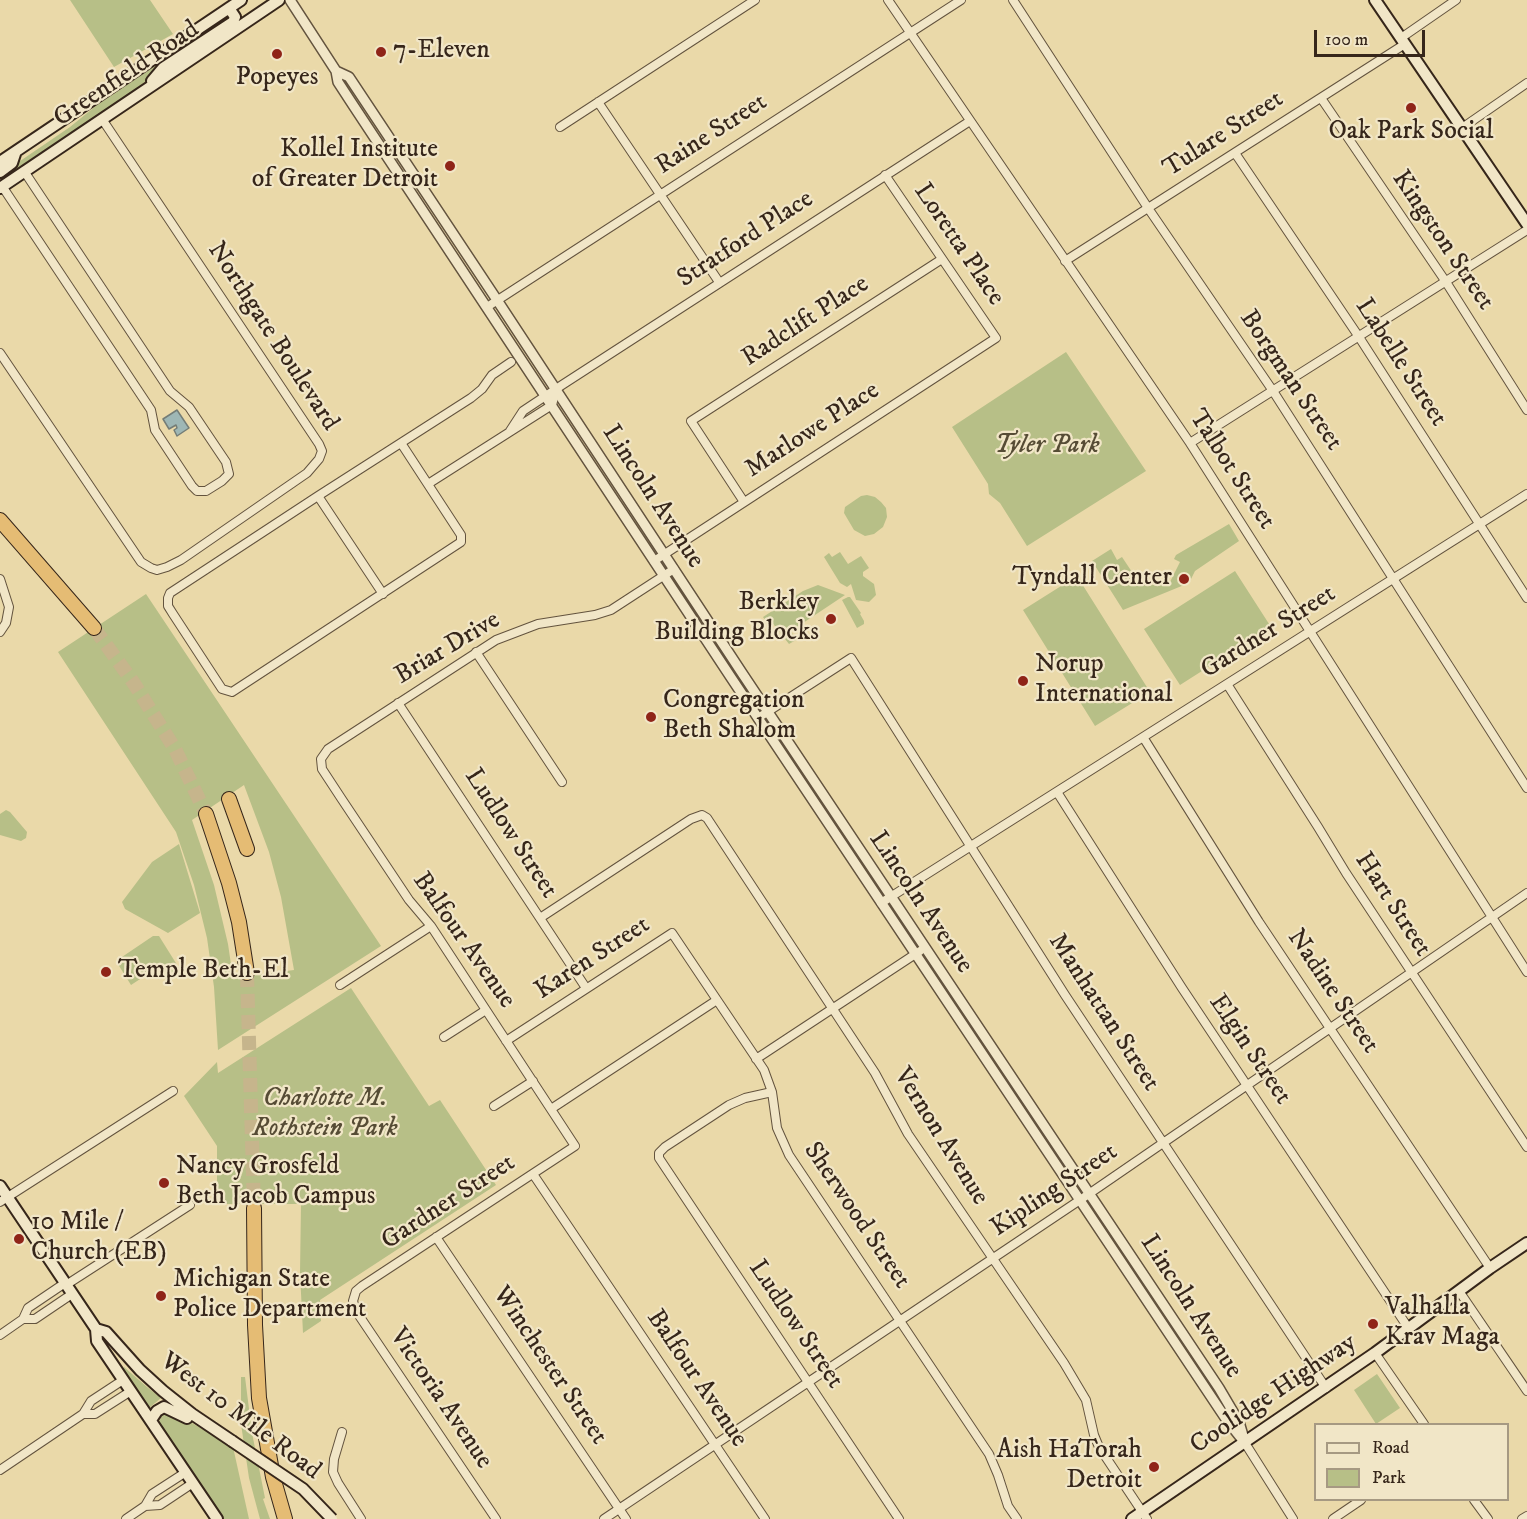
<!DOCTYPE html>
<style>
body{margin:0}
#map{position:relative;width:1527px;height:1519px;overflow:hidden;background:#ead9a9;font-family:"IM FELL DW Pica",serif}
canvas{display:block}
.legend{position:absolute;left:1314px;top:1423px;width:195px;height:78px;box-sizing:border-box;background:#f1e6c7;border:2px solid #a69982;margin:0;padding:8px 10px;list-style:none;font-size:18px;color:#36261a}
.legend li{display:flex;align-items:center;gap:12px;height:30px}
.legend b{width:30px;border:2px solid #a69982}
.scale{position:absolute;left:1314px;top:30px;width:111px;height:27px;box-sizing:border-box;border:3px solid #36261a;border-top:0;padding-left:8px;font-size:18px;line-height:21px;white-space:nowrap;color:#36261a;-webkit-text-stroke:4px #f1e6c7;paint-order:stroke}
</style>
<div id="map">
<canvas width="1527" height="1519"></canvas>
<ul class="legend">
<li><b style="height:8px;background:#f1e6c7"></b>Road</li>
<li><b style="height:16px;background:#b7bf87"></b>Park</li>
</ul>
<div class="scale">100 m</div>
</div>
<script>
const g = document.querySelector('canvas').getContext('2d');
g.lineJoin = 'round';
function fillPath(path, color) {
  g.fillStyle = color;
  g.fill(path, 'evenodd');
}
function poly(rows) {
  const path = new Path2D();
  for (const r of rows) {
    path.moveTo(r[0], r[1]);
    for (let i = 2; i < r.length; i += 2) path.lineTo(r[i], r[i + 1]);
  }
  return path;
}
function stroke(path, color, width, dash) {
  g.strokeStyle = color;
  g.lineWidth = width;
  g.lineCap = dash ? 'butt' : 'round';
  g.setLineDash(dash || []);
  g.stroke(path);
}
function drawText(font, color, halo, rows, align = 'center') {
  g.font = font + ' "IM FELL DW Pica",serif';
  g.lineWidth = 4.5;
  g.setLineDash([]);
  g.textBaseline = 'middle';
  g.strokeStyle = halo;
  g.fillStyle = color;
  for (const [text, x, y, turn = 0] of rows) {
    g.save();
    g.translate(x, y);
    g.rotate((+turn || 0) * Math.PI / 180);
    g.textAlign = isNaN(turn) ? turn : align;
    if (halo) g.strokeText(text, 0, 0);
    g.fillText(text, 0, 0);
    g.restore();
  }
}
const green = poly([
 [70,0,150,0,173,34,114,67],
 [228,17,230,21,163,67,136,89,7,176,4,172,70,127,97,105],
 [1066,352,1146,471,1027,546,1000,503,989,494,988,484,952,427],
 [867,495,875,497,881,502,886,508,887,517,883,527,874,534,865,536,854,530,844,513,845,507,861,496],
 [1229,524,1239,541,1195,571,1189,583,1123,610,1092,561,1111,549,1117,560,1122,557,1140,584,1144,582,1146,585,1163,584,1165,582,1169,584,1180,562,1174,559,1176,555],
 [840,552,848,564,861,556,869,568,863,572,863,576,874,584,876,595,869,602,856,600,851,584,847,587,840,583,824,557,829,553,832,557],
 [1235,571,1271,627,1180,685,1144,629],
 [1077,576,1150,692,1095,726,1023,610],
 [818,585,845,595,791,631,796,640,789,644,771,621,767,623,763,617,803,591],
 [146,594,381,946,218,1050,214,987,207,938,194,885,176,832,58,652],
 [244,785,269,852,281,897,294,970,233,978,228,944,214,885,192,820],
 [848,597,850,597,861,613,860,614,864,621,864,624,857,628,842,600],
 [6,810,10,812,27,832,26,838,21,841,0,835,0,814],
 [179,844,200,913,168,933,125,909,122,902,152,862],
 [153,936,159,936,179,968,167,976,160,966,131,985,116,961],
 [351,988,429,1106,440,1100,496,1185,320,1300,321,1321,303,1333,300,1273,301,1204,217,1204,217,1146,184,1096,217,1062,218,1073],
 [124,1367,147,1387,161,1398,149,1408,123,1369],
 [1377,1374,1400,1408,1376,1424,1354,1390],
 [241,1377,245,1377,252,1433,265,1498,263,1499,270,1519,260,1519,249,1478,241,1424],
 [168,1412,180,1416,233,1447,249,1519,223,1519,159,1422,162,1415]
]);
const water = poly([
 [177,410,189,428,177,436,174,430,177,428,176,425,169,429,163,419,177,410]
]);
const motorwayTunnel = poly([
 [94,628,133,682,175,749,206,814],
 [247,973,254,1208]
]);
const minor = poly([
 [888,0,1190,443,1527,972],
 [1013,0,1148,208,1273,391,1527,788],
 [1401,38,1456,0],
 [1321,98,1446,282,1527,410],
 [598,102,719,282],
 [560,127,755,0],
 [1462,128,1527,83],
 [1235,153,1359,337,1527,598],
 [2,186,151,410,155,430,192,486,197,491,206,491,222,481,229,474,226,462,189,407,170,391,24,171],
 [1065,261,1405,44],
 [487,307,961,0],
 [0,353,141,562,151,568,157,570,167,567,181,560,307,473,319,459,322,451,319,444,102,119],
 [510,431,523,411,562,385,970,121],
 [401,443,461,535,461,542,232,692,222,689,173,614,168,606,168,598,170,593,318,496,471,398,482,389,492,375,511,362],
 [1190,443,1527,230],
 [428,484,552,405,556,390],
 [318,496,383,594],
 [744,502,691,421,942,259],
 [654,561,996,338,885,175],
 [0,579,9,607,6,623,0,632],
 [476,652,562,782],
 [1227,684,1318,827,1346,873,1527,1147],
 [398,703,586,988],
 [758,718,851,658,1065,995,1326,1388],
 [1143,737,1259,922,1490,1268],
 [1057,792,1182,988,1409,1329],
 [881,903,1527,494],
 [540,918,691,819,702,815,707,818,875,1073,908,1134,1064,1363,1086,1400,1094,1435,1099,1447,1147,1519],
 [340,985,431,926],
 [444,1037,486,1010],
 [506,1041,672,933,764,1070,772,1092,777,1128,789,1155,989,1454,998,1475,1008,1506,1017,1519],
 [756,1059,920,951],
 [772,1092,745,1098,729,1105,665,1147,659,1153,659,1158,899,1519],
 [494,1106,533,1081],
 [551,1109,717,1000],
 [533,1174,765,1519],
 [0,1202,173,1091],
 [436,1237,626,1519],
 [66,1285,190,1205],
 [1459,1291,1527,1391],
 [23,1319,35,1319,72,1294],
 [0,1335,23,1319,28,1308,65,1283],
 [1375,1353,1424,1424],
 [83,1414,95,1414,131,1391],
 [342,1432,334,1459,333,1472,338,1483,361,1519],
 [1245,1443,1293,1519],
 [0,1470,83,1414,91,1401,123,1380],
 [1474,1500,1488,1519],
 [145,1506,160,1505,193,1483],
 [126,1519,145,1506,152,1494,186,1472],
 [496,1519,356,1311,353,1301,356,1291,362,1286,575,1146,431,926,409,900,341,798,322,769,321,759,328,749,496,640,538,624,595,615,611,610,674,569],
 [604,1519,1080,1200,1527,893],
 [1333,1519,1361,1500],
 [1522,1519,1527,1516]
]);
const tertiary = poly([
 [290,0,336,71,338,82,353,105,732,679,1226,1419,1245,1443],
 [336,71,349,77,497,300,742,673,1219,1388,1239,1422,1244,1439]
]);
const secondary = poly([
 [1375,0,1527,224],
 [152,81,163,68,233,22,235,17,229,8],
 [0,162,241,0],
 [0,172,12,163,15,154],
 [0,188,279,0],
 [0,1186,96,1329,97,1341,217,1519],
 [96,1329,106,1332,140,1370,163,1391,192,1414,232,1441],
 [151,1420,157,1411,164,1407,187,1418],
 [1132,1519,1375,1353,1490,1268,1527,1243]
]);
const motorway = poly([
 [0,520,94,628],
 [229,799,247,849],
 [206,814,229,883,239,922,247,973],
 [254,1208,255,1325,259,1398,273,1477,285,1519]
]);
const secondaryBridge = poly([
 [232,1441,303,1489,332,1519]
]);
const markers = [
 [381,52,6,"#8f2418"],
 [277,54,6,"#8f2418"],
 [1411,108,6,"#8f2418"],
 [450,166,6,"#8f2418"],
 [1184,579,6,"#8f2418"],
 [831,619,6,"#8f2418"],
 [1023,681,6,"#8f2418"],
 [651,717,6,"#8f2418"],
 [106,972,6,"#8f2418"],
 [164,1183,6,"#8f2418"],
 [19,1239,6,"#8f2418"],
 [161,1296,6,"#8f2418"],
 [1373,1324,6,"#8f2418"],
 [1154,1467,6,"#8f2418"]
];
const poiNames = [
 ["7-Eleven",393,52],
 ["Popeyes",277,79,"center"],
 ["Oak Park Social",1411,133,"center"],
 ["Kollel Institute",438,151,"right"],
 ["of Greater Detroit",438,181,"right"],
 ["Tyndall Center",1172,579,"right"],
 ["Berkley",819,604,"right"],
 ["Building Blocks",819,634,"right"],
 ["Norup",1035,666],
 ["International",1035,696],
 ["Congregation",663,702],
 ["Beth Shalom",663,732],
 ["Temple Beth-El",118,972],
 ["Nancy Grosfeld",176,1168],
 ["Beth Jacob Campus",176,1198],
 ["10 Mile /",31,1224],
 ["Church (EB)",31,1254],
 ["Michigan State",173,1281],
 ["Police Department",173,1311],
 ["Valhalla",1385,1309],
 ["Krav Maga",1385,1339],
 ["Aish HaTorah",1142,1452,"right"],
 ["Detroit",1142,1482,"right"]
];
const streetNames = [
 ["Greenfield Road",127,75,-34],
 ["Raine Street",712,135,-33],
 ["Tulare Street",1224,135,-33],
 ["Stratford Place",746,240,-33],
 ["Kingston Street",1442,241,56],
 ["Loretta Place",958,245,56],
 ["Radclift Place",806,322,-33],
 ["Northgate Boulevard",272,337,57],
 ["Labelle Street",1400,363,57],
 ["Borgman Street",1290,381,56],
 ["Marlowe Place",813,431,-33],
 ["Talbot Street",1231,470,57],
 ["Lincoln Avenue",652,497,57],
 ["Gardner Street",1269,633,-32],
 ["Briar Drive",448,649,-31],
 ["Ludlow Street",510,834,57],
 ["Lincoln Avenue",920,903,56],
 ["Hart Street",1392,905,57],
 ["Balfour Avenue",463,941,55],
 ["Karen Street",593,959,-33],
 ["Nadine Street",1332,992,56],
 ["Manhattan Street",1103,1013,57],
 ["Elgin Street",1249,1050,56],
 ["Vernon Avenue",940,1137,58],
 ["Kipling Street",1055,1191,-34],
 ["Gardner Street",449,1203,-33],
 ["Sherwood Street",856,1216,56],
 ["Lincoln Avenue",1190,1307,57],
 ["Ludlow Street",795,1325,56],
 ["Winchester Street",549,1366,56],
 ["Balfour Avenue",696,1379,56],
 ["Coolidge Highway",1274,1395,-34],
 ["Victoria Avenue",440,1399,56],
 ["West 10 Mile Road",240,1417,37]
];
const parkNames = [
 ["Tyler Park",1047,447],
 ["Charlotte M.",325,1100],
 ["Rothstein Park",325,1130]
];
fillPath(green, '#b7bf87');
fillPath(water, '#9eb7b5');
stroke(water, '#747d77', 1.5);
stroke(motorwayTunnel, '#c6b58c', 14, [14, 7]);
stroke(minor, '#63533e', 10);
stroke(tertiary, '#63533e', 12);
stroke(secondary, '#36261a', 14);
stroke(motorway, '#36261a', 16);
stroke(minor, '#f1e6c7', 8);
stroke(tertiary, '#f1e6c7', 9);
stroke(secondary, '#f1e6c7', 10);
stroke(motorway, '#e5bc74', 14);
stroke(secondaryBridge, '#36261a', 14, []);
stroke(secondaryBridge, '#f1e6c7', 10);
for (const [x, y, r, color] of markers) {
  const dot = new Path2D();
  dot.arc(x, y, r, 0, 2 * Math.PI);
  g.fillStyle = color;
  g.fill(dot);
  stroke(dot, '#f1e6c7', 2);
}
drawText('26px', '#36261a', '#f1e6c7', poiNames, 'left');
drawText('26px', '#36261a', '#f1e6c7', streetNames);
drawText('italic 26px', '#564c35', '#f1e6c7', parkNames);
</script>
